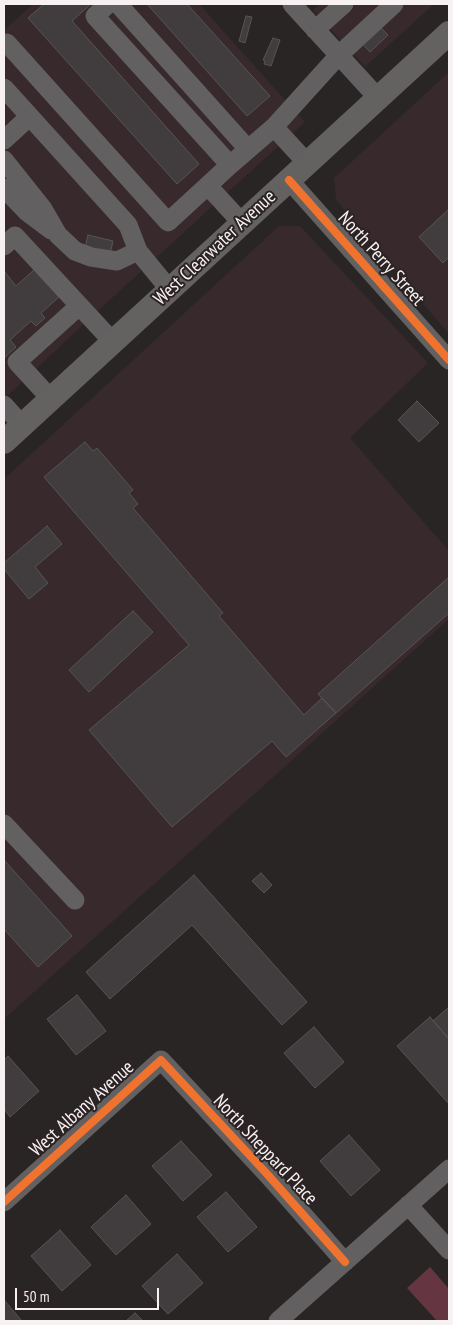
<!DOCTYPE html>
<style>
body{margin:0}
#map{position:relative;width:453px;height:1325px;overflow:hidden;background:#292525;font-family:"PT Sans Narrow",sans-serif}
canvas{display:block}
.frame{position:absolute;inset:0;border:5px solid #f7f1f2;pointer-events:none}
.scale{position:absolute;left:15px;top:1288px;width:144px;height:22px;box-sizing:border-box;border:2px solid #f7f1f2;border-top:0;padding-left:6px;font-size:15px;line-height:18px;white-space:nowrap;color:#f7f1f2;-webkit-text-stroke:4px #2b2324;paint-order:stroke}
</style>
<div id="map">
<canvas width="453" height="1325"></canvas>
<div class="frame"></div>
<div class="scale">50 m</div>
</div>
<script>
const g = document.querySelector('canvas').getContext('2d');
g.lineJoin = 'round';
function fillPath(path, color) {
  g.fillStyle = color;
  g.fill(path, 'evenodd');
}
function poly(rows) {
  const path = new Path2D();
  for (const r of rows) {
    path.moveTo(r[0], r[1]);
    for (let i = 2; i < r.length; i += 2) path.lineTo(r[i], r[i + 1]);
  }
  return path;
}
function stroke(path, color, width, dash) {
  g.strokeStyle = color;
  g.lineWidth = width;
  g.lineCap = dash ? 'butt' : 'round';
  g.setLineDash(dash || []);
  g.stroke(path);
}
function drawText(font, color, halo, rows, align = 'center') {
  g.font = font + ' "PT Sans Narrow",sans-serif';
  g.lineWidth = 4;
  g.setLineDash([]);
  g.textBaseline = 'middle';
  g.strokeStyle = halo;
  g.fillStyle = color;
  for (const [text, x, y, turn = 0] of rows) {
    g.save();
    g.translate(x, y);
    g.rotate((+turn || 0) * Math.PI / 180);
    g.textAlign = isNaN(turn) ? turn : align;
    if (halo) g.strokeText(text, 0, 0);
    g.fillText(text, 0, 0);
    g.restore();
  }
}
const built = poly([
 [33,4,199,4,305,122,102,307,4,399,4,30],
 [319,4,434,4,365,67,313,10],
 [449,72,449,334,336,200,334,178],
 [279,226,300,226,428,363,350,438,449,551,449,619,4,1019,4,479]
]);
const green = poly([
 [430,1267,449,1289,449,1321,437,1321,407,1288]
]);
const building = poly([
 [44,4,91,4,72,21,199,164,177,184,28,18,44,4],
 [147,4,187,4,270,96,247,116,147,4],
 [246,16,252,17,245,43,239,41,246,16],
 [378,25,388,35,370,52,360,41,378,25],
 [273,38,280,40,271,66,264,64,265,61,263,60,273,38],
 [449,209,449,257,443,263,419,237,449,209],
 [88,235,113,241,110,254,85,248,88,235],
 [35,269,60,296,41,313,45,318,36,326,31,321,10,340,16,347,4,358,4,271,16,286,35,269],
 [417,401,439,423,419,442,398,420,417,401],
 [85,442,93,451,97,448,133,490,129,493,138,504,133,508,223,613,219,616,304,715,322,698,336,713,286,757,272,741,172,827,89,730,189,645,44,477,85,442],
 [47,526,62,544,35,567,48,583,29,599,4,569,4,563,47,526],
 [449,577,449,613,336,713,318,694,449,577],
 [133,611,153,632,89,692,69,670,133,611],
 [4,860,72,936,38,967,4,929,4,860],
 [261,873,272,885,264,893,252,881,261,873],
 [194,875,307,1002,282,1025,192,925,110,999,86,972,194,875],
 [77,995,106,1031,76,1055,47,1019,77,995],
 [449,1007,449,1039,433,1021,449,1007],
 [430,1017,449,1039,449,1104,397,1046,430,1017],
 [314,1027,344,1062,315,1088,284,1053,314,1027],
 [8,1056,39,1091,10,1117,4,1109,4,1060,8,1056],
 [349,1135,380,1170,351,1196,320,1161,349,1135],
 [181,1141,212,1175,183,1201,152,1166,181,1141],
 [226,1192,257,1227,228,1252,197,1217,226,1192],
 [126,1195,151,1224,116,1255,91,1227,126,1195],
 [60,1230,91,1265,62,1291,31,1256,60,1230],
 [177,1254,203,1283,168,1314,142,1286,177,1254],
 [4,1300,22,1321,4,1321,4,1300],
 [135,1313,143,1321,126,1321,135,1313]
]);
const minor = poly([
 [118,4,248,149],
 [292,4,378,98],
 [315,30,344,4],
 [7,43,168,222,230,165,95,16,108,4],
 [4,88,128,225,138,251,170,290],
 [274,127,307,163],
 [4,140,29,117],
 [4,160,43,209,58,235,75,251,91,257,117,261,138,251],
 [230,165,274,127,339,55,394,4],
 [289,180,449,360],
 [208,186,242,223],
 [4,188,27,212,51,230],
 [4,246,15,236,113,342],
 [51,399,17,362,79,306],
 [4,405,22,425],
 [4,824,75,900],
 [4,1202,161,1060,268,1175,345,1262],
 [408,1205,449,1250],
 [278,1321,449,1169]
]);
const major = poly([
 [4,442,449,33]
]);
const cycleway = poly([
 [289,180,449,360],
 [4,1202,161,1060,268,1175,345,1262]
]);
const streetNames = [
 ["West Clearwater Avenue",215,248,-43],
 ["North Perry Street",381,259,48],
 ["West Albany Avenue",82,1109,-42],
 ["North Sheppard Place",265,1150,47]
];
fillPath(built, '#37292c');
fillPath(green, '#653642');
fillPath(building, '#413d3e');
stroke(building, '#585454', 1);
stroke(minor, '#626060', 19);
stroke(major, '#646161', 24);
stroke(cycleway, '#ef722f', 8);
drawText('19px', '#f7f1f2', '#2b2324', streetNames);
</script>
